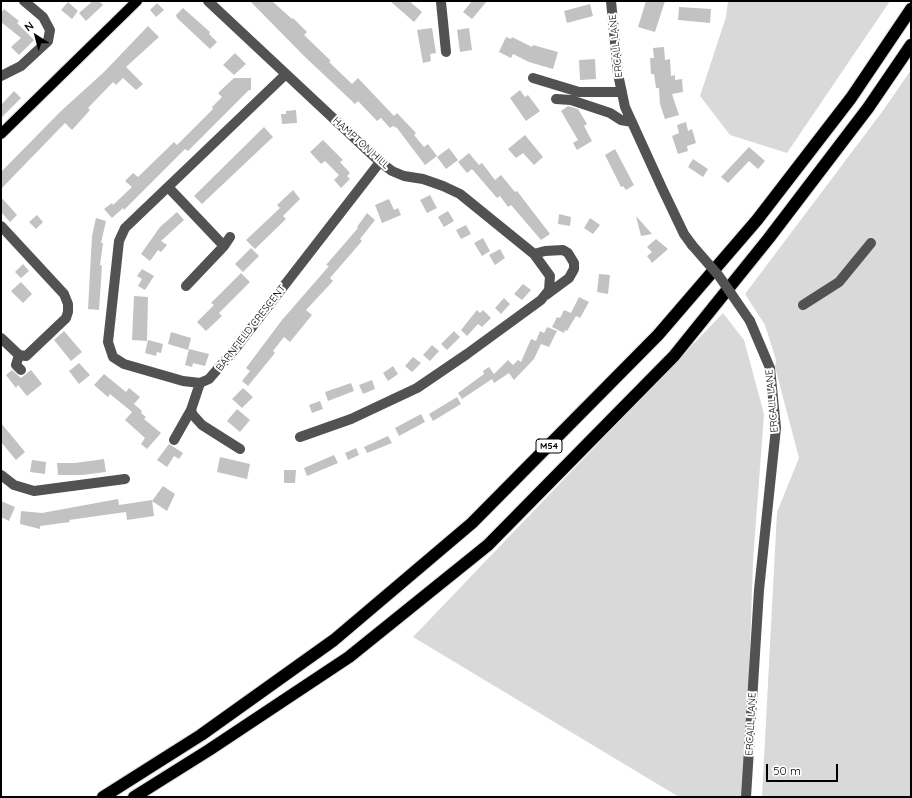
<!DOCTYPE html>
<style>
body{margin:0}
#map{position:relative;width:912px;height:798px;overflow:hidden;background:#fff;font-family:Quicksand,sans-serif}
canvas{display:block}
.frame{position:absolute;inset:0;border:2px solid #000;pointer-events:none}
.north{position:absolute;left:16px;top:16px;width:40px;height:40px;-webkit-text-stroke:3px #fff;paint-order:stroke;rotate:324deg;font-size:11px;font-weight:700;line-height:16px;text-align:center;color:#000}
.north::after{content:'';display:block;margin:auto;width:14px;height:18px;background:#000;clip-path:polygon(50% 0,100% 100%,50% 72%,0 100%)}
.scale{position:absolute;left:766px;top:764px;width:72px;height:18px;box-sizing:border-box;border:2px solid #000;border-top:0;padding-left:5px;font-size:12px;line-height:14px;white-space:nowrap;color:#000;-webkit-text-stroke:3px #fff;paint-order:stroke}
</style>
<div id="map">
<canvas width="912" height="798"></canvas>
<div class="frame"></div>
<div class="north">N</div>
<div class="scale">50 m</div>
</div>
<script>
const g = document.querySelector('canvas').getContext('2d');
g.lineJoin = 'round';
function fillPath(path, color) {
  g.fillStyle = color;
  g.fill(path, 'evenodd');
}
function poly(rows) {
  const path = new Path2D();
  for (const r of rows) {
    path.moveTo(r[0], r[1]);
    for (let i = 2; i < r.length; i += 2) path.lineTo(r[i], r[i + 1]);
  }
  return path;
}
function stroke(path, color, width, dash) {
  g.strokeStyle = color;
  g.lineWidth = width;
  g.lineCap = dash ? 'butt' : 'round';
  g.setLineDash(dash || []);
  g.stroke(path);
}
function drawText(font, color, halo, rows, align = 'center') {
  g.font = font + ' Quicksand,sans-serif';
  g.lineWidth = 4;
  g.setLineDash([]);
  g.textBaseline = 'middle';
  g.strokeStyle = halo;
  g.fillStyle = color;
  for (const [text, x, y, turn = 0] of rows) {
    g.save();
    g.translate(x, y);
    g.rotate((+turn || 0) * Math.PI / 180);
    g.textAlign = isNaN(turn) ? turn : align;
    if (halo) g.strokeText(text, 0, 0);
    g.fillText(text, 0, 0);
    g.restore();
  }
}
const green = poly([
 [728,1,890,1,787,153,730,135,700,96,726,17],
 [911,70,911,797,762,797,777,512,799,458,775,367,776,360,765,325,745,294,882,112],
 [723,313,744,340,764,414,753,561,745,797,679,797,413,637]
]);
const building = poly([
 [93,1,99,1,103,5,86,21,79,13],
 [250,1,272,1,292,19,293,18,307,32,304,35,331,61,329,62,352,84,358,78,394,116,397,113,416,133,414,135,424,147,428,144,437,156,425,165,397,128,393,126,390,128,381,118,377,121,358,101,355,104,304,56],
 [390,1,409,1,422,12,414,22],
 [472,1,487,1,472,19,463,12],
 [646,1,665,1,655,32,638,27],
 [68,2,78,11,72,19,61,10],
 [157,3,164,10,156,17,150,10],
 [590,4,593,16,567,23,564,11],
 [679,7,711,9,710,23,678,20],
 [183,8,210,32,209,34,217,42,210,49,177,18,176,15],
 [4,9,19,21,17,23,34,40,19,55,11,47,21,38,1,22,1,13],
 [148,26,159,37,126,67,143,84,136,90,123,78,116,85,113,82,88,108,90,110,72,130,65,123,1,189,1,172,61,111,104,72],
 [432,28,436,53,430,54,431,61,423,63,417,30],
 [469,28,472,50,460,52,457,30],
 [506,37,511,39,512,37,532,47,533,45,558,52,553,69,529,62,513,54,511,58,499,52],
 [664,47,665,60,670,59,671,76,675,75,675,80,682,79,683,92,672,94,679,115,665,119,660,104,659,88,656,88,654,74,651,74,650,58,654,58,653,48],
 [235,53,246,64,234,75,223,65],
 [595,59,596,79,580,80,579,60],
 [234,78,251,78,251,90,249,90,188,151,185,149,124,210,123,208,112,218,104,209,112,203,113,205,132,187,125,181,133,173,138,177,174,142,177,145,213,109,212,107,222,97,218,93],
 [520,90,525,97,528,95,540,111,526,121,510,98],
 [14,91,21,98,1,118,1,105],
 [568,106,578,109,587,124,584,126,592,141,577,150,573,143,578,140,561,111],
 [296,110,297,123,282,124,281,114,286,114,286,111],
 [686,122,688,131,692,129,696,143,687,146,688,151,678,154,672,136,679,133,677,125],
 [264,127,273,137,202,204,194,196],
 [525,135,543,157,534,165,523,153,516,158,508,149],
 [323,140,343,160,340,162,350,173,347,176,350,179,341,188,334,180,339,175,325,161,321,164,310,152],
 [749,147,765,161,758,169,749,161,728,183,721,177],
 [449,148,458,160,446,169,437,157],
 [615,149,634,185,626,190,623,186,621,187,605,155],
 [469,153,479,165,482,163,495,180,501,175,515,192,517,191,550,234,541,240,511,205,508,207,500,196,497,198,472,169,467,173,458,162],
 [693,159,708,169,703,177,688,167],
 [293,190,300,199,283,216,286,219,255,249,246,240,280,208,277,205],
 [430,195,437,208,427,213,420,200],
 [1,197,17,215,10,222,1,212],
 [389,199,394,210,398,208,401,215,382,223,375,205],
 [448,211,454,221,444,227,438,217],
 [177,212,184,220,161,241,167,245,161,252,158,250,150,261,141,254,160,227],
 [367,213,375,220,360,239,362,241,330,278,333,281,306,310,312,315,290,342,284,337,273,351,275,353,248,386,242,381,250,371,246,368,282,320,329,266,326,265,358,228,357,227],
 [559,214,571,217,570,226,558,224],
 [37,215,43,222,36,229,29,222],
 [636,216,652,234,641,236],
 [96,218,106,221,101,243,103,243,100,265,102,266,99,310,88,309,92,236],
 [590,218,600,225,593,234,584,228],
 [466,225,471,234,461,239,456,230],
 [483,238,490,251,482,256,474,243],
 [656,239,668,249,652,263,647,256,652,252,647,247],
 [251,248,259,256,243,272,235,264],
 [500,249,505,258,495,265,489,255],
 [23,264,29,271,21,278,15,272],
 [142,269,154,276,145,290,138,286,142,279,137,276],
 [241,273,250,282,219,313,222,316,206,331,197,322,214,305,211,303],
 [599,274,610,275,608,294,597,292],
 [21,282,32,294,23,303,11,291],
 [523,284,531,290,522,300,514,294],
 [134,296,148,297,147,341,132,340],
 [579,297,589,302,580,318,576,316,567,331,565,330,564,333,552,327,557,317,560,318,564,310,571,313],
 [504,298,510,304,501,314,495,308],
 [477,310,480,313,483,310,491,318,482,327,478,324,467,336,461,330],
 [547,327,557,331,549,347,541,344,534,359,514,380,509,373,494,383,492,379,462,399,458,393,484,374,483,371,489,367,494,374,508,360,513,365,518,360,521,362,531,339,536,341,540,331,544,333],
 [64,331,82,352,71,361,54,340],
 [454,331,460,337,447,350,441,344],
 [171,332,191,338,188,350,168,344],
 [148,340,163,344,161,353,157,352,156,356,145,353],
 [432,345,439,351,430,361,423,355],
 [189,349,209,354,205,366,193,363,192,367,185,365],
 [413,357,421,363,412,372,405,366],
 [79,363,90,375,79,384,69,371],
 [393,366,398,374,388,381,383,373],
 [12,370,21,378,31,370,42,384,27,396,18,385,16,388,6,375],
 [104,374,126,392,129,388,140,397,134,404,142,411,141,413,146,417,144,419,161,433,147,449,141,444,145,438,125,420,132,412,110,394,108,397,94,385],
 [372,380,375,389,363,394,359,385],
 [351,383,354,391,328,401,325,392],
 [243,388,253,397,242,408,232,399],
 [457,397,461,404,433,421,429,414],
 [320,401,323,409,312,413,309,405],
 [237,409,250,420,240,432,227,421],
 [421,414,425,422,399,436,395,428],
 [1,423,25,452,16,460,1,442],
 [388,436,392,443,367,453,364,447],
 [169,444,183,453,179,459,174,456,167,467,157,460],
 [356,448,359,455,348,460,345,453],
 [334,455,338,463,307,476,304,468],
 [220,457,250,464,247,479,217,472],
 [104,459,106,472,82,475,58,475,57,463,75,463],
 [32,460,46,462,45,474,30,472],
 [284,470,296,470,295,483,284,483],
 [163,486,175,494,167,511,152,501],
 [118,499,119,505,152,500,154,516,127,520,126,512,69,520,70,522,40,526,40,529,20,524,21,511,42,513],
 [1,501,15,507,9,521,1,517]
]);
const minor = poly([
 [208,1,380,162,392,171,404,176,423,179,443,186,460,194,534,254,550,276,549,290,541,300,467,354,417,388,351,419,300,437],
 [611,1,618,74,625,107,662,188,684,234,692,245],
 [441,2,446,52],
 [286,74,125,228,119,241,108,342,113,357,124,364,183,381,200,383,209,379,235,349,380,162],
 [1,76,21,66,48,41,50,30,43,17,24,1],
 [533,78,579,92,622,92],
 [556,99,571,100,610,113,621,120,632,122],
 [168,187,224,246],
 [1,226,64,294,68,304,68,312,66,318,26,356,19,355,1,338],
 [534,254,545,251,563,250,568,253,574,263,574,269,569,278,546,295],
 [186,286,224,246,230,237],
 [803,305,839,282,871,243],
 [19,355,16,365,21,370],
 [200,383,191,410,193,415,202,425,240,449],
 [174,440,191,410],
 [1,475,14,485,34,491,125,479],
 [746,797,759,590,776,428,770,368,750,321]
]);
const major = poly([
 [1,134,137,1]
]);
const highway = poly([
 [103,797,201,735,334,640,472,523,658,335,757,220,851,98,911,9],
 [134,797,209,750,349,657,488,545,674,356,769,238,868,108,911,45]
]);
const minorBridge = poly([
 [692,245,719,276,750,321]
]);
const shields = [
 [549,446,26]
];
const shieldNames = [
 ["M54",549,446]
];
const streetNames = [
 ["ERCALL LANE",616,46,-96],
 ["HAMPTON HILL",361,143,42],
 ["BARNFIELD CRESCENT",251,328,-52],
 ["ERCALL LANE",772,401,-95],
 ["ERCALL LANE",751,724,-87]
];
fillPath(green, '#d9d9d9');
fillPath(building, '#c2c2c2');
stroke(major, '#dbdbdb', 12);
stroke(highway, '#dbdbdb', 14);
stroke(minor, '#525252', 10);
stroke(major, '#000', 10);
stroke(highway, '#000', 12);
stroke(minorBridge, '#525252', 10);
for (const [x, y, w] of shields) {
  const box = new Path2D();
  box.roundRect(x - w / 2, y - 7, w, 14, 3);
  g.fillStyle = '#fff';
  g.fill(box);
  stroke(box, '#000', 1);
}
drawText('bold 9px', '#000', null, shieldNames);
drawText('10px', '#000', '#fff', streetNames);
</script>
